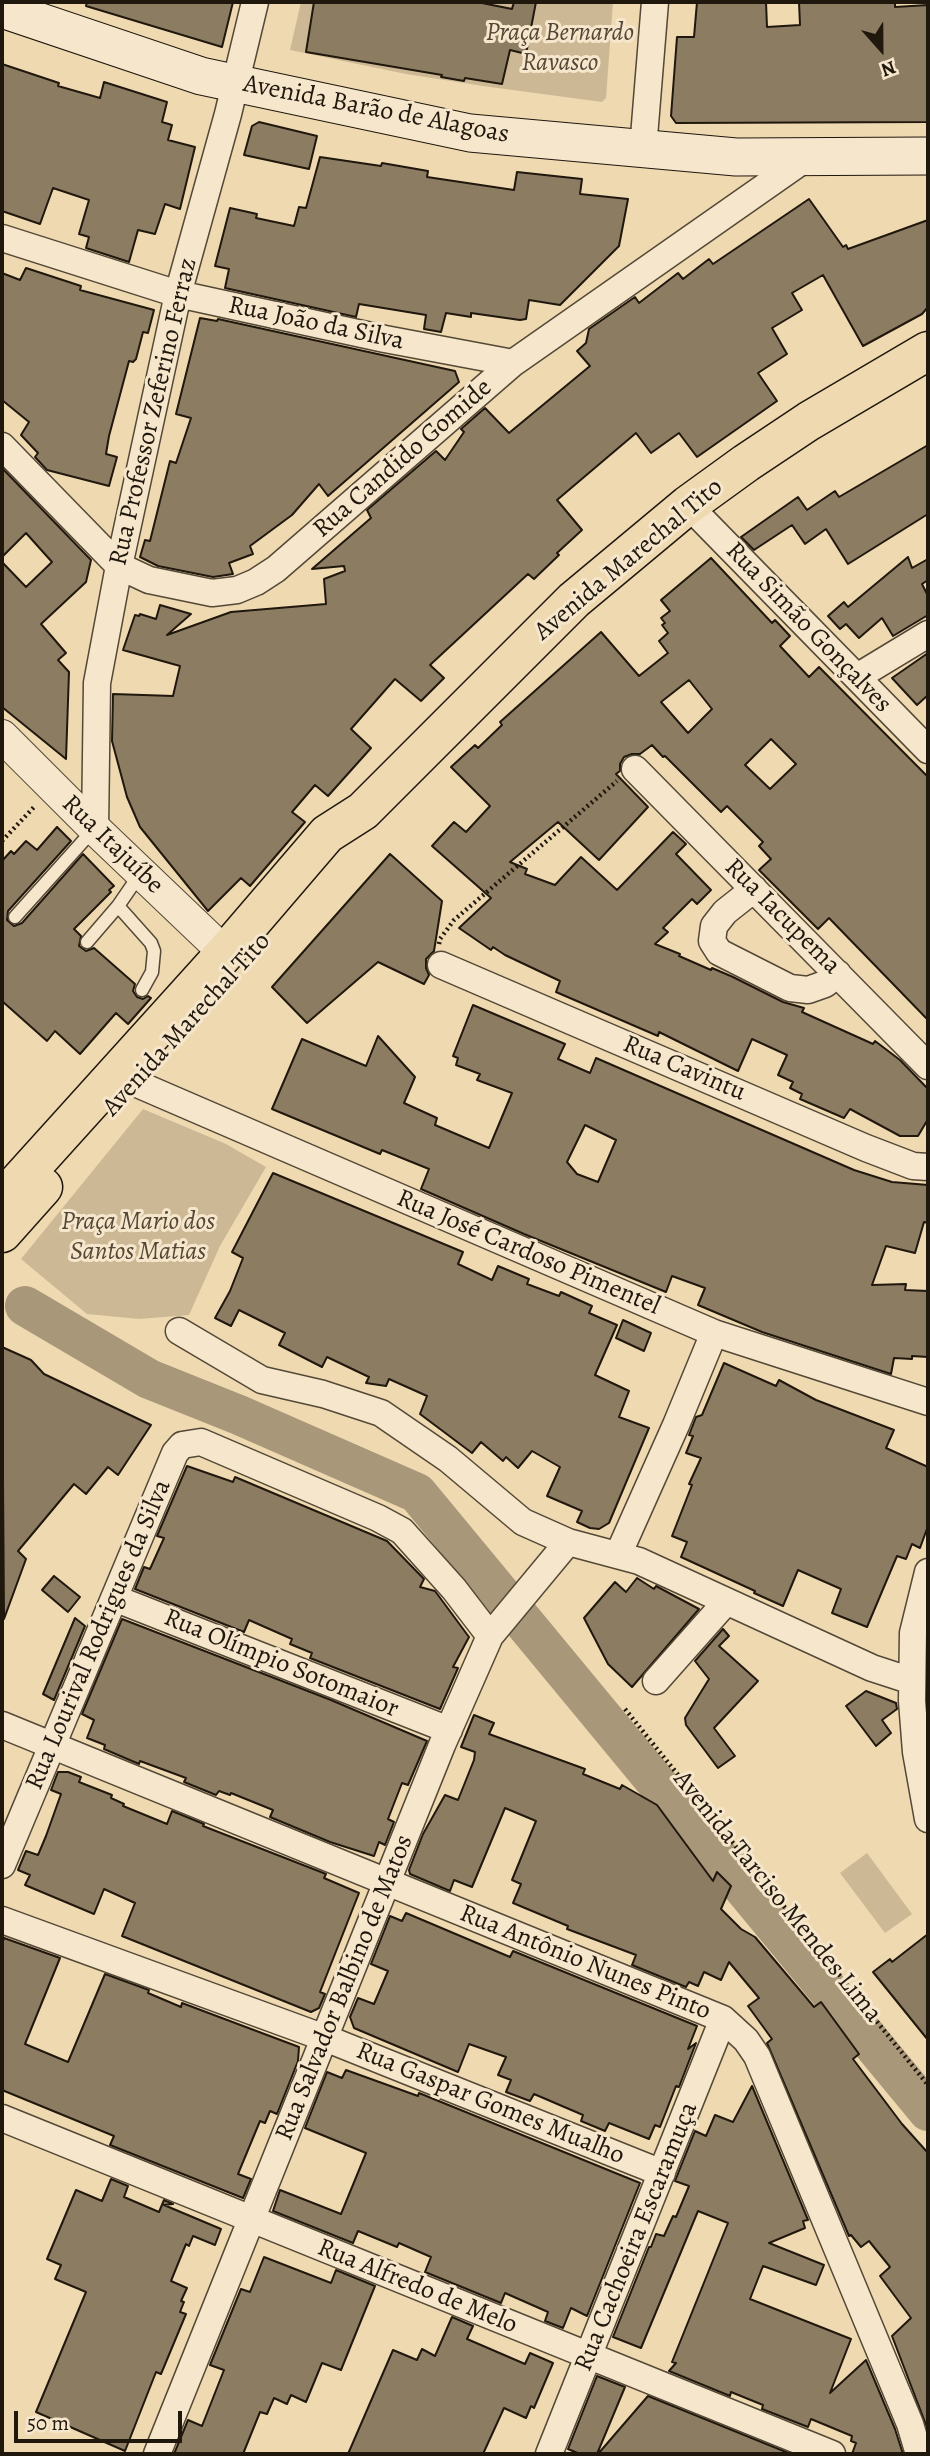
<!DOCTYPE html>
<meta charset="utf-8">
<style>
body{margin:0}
#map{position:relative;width:930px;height:2456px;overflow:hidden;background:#efd9b1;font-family:Alegreya,serif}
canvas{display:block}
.frame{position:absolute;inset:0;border:4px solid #20170d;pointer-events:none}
.north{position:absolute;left:846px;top:14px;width:70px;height:70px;-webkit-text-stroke:5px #f5e6cc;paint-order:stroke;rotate:159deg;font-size:19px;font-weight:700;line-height:28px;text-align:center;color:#20170d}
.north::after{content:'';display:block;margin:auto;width:24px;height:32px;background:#20170d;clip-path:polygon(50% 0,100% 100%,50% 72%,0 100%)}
.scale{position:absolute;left:14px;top:2411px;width:168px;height:32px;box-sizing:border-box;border:4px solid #20170d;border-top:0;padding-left:9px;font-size:21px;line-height:24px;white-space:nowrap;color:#20170d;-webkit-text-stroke:5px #f5e6cc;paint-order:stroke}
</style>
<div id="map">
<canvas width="930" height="2456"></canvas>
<div class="frame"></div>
<div class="north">N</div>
<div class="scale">50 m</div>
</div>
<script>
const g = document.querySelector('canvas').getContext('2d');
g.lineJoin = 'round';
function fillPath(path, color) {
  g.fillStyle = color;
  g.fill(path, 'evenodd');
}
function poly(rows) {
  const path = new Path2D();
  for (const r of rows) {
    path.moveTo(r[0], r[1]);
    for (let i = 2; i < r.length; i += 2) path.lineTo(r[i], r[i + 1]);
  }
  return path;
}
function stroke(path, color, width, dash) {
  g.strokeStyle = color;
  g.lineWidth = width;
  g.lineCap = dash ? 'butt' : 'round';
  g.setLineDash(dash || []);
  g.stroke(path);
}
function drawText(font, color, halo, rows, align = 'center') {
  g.font = font + ' Alegreya,serif';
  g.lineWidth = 6;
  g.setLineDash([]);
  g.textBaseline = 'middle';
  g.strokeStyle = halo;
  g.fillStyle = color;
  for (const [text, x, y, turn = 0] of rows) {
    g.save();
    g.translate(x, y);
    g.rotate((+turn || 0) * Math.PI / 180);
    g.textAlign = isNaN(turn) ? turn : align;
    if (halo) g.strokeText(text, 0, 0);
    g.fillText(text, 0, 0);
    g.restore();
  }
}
const green = poly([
 [301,2,613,2,606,98,602,102,483,86,406,74,290,50],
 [143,1109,226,1144,266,1167,220,1246,189,1315,139,1319,87,1314,21,1259],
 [867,1853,912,1914,885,1933,840,1873]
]);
const river = poly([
 [25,1306,149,1379,239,1415,417,1493,928,2111]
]);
const building = poly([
 [87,2,233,2,222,47,86,6,87,2],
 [314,2,477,2,512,9,514,2,536,2,526,54,510,50,502,84,465,78,464,81,441,77,442,75,306,52,314,2],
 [697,2,766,2,767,27,800,25,799,2,895,2,895,7,928,5,928,122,676,123,671,116,677,37,694,37,697,2],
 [2,64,59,83,58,86,100,98,104,82,167,102,162,122,172,125,168,140,195,147,180,209,165,204,155,234,138,230,129,262,86,248,89,237,79,234,89,200,53,188,40,224,2,211,2,64],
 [259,122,317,136,309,169,244,155,252,126,259,122],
 [320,157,381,166,382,163,428,171,427,177,514,190,517,172,582,179,580,194,628,199,619,246,560,305,529,300,526,319,520,320,471,313,471,317,446,313,441,332,424,329,426,315,359,304,356,317,225,288,229,269,215,266,230,208,257,214,256,218,294,226,299,207,306,208,320,157],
 [809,199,843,247,846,245,848,249,928,220,928,307,922,314,863,346,823,275,792,293,802,310,772,328,787,354,758,373,777,401,697,457,679,433,651,453,636,433,557,500,582,530,557,553,559,555,534,579,528,574,430,665,444,678,421,701,395,679,351,729,371,748,328,796,315,785,292,812,305,822,250,886,241,878,208,911,140,827,127,797,112,741,113,694,173,696,180,666,123,650,135,615,139,616,140,614,156,619,160,605,191,614,167,635,231,612,326,604,324,579,345,571,344,566,312,569,371,518,367,510,436,451,445,460,464,432,461,429,485,408,509,433,590,366,577,351,586,343,589,329,635,297,639,303,678,273,683,279,709,259,713,264,809,199],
 [26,268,81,286,80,290,154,310,148,333,143,332,136,359,133,362,129,361,109,436,106,454,117,457,109,486,47,470,35,457,38,453,21,435,29,422,2,400,2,273,20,280,26,268],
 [200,318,217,321,218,319,455,371,459,382,328,496,319,484,292,515,250,546,253,554,229,563,233,574,213,577,158,566,140,557,145,540,150,541,170,461,176,463,191,418,176,414,200,318],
 [928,445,928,514,848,564,826,529,805,544,792,525,754,550,741,537,798,497,807,510,835,491,839,497,928,445],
 [2,468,91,560,86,582,41,624,66,653,58,660,69,672,66,759,2,707,2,562,26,587,52,562,26,533,2,557,2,468],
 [908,557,912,568,928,559,928,580,922,584,928,596,928,615,893,636,882,618,859,638,846,624,840,629,828,616,844,602,848,607,908,557],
 [711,558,772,623,775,620,790,636,780,646,809,677,819,667,928,777,928,1020,829,918,818,929,759,870,771,859,759,846,763,842,727,806,721,812,665,756,663,757,652,745,640,754,632,754,624,757,620,764,620,771,616,774,648,807,599,860,558,822,510,862,527,869,525,874,555,885,581,857,617,890,673,832,686,844,676,854,711,890,697,904,692,899,663,928,668,932,655,944,680,954,679,956,711,970,712,968,733,977,783,1002,804,1008,802,1012,873,1044,875,1041,900,1060,928,1089,928,1119,918,1136,900,1136,850,1109,844,1118,800,1099,802,1094,790,1088,793,1082,778,1075,787,1055,752,1039,738,1071,659,1032,658,1036,556,992,560,981,505,955,493,947,491,950,459,928,491,898,432,846,454,822,466,832,490,806,451,767,475,745,478,748,502,725,500,722,601,632,639,676,668,653,659,641,668,633,662,625,665,623,661,618,670,611,661,600,711,558],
 [689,680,712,709,688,733,661,702,689,680],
 [771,739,796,764,770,789,745,765,771,739],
 [928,653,928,695,917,705,892,678,928,653],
 [57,827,71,841,8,911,7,920,14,926,22,923,83,854,114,886,109,890,111,892,74,929,81,936,79,946,86,951,94,948,135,984,133,991,137,997,143,999,148,996,151,998,128,1024,116,1013,80,1054,55,1031,47,1041,2,1001,2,861,11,851,14,854,26,841,37,850,57,827],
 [390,854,442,901,434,951,426,959,426,968,429,975,424,984,378,962,307,1023,272,987,390,854],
 [473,1005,565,1044,558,1059,590,1073,596,1058,854,1170,892,1182,928,1185,928,1223,924,1222,915,1253,886,1246,872,1285,906,1284,905,1290,928,1291,928,1357,912,1356,912,1359,894,1358,891,1374,762,1332,698,1305,705,1288,672,1276,666,1292,524,1234,421,1189,429,1169,382,1150,380,1154,272,1109,302,1039,366,1066,378,1036,415,1077,404,1103,437,1118,435,1125,489,1148,512,1093,477,1080,480,1074,456,1065,458,1058,453,1056,473,1005],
 [585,1125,616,1140,598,1182,577,1174,567,1162,585,1125],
 [273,1173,463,1252,458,1264,492,1280,498,1266,529,1279,527,1284,559,1296,561,1292,592,1306,589,1313,617,1325,595,1375,629,1391,619,1417,649,1428,609,1523,599,1529,590,1528,577,1522,582,1511,547,1496,560,1467,532,1451,518,1468,506,1457,503,1461,481,1442,472,1453,420,1414,427,1396,389,1379,386,1386,366,1383,369,1377,327,1357,322,1367,279,1345,285,1333,239,1310,231,1326,215,1318,230,1291,243,1258,232,1252,273,1173],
 [623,1320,651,1333,644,1351,616,1338,623,1320],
 [2,1347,31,1360,44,1374,151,1425,118,1475,108,1467,86,1494,74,1484,18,1551,26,1559,4,1619,2,1347],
 [724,1363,776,1386,779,1380,816,1400,894,1430,886,1448,928,1467,928,1526,920,1548,912,1544,906,1559,897,1556,867,1627,832,1613,841,1589,798,1570,783,1606,754,1593,755,1591,681,1557,687,1542,672,1536,692,1485,689,1484,701,1458,686,1453,693,1436,689,1435,696,1417,702,1415,724,1363],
 [187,1466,233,1482,235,1477,387,1541,424,1579,420,1587,435,1591,469,1637,453,1667,458,1668,440,1709,310,1658,312,1653,290,1644,292,1639,249,1620,244,1632,135,1589,144,1567,150,1569,164,1538,157,1536,187,1466],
 [54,1576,80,1597,68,1612,42,1590,54,1576],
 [637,1578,654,1589,656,1586,699,1609,632,1687,608,1664,584,1618,615,1582,626,1592,637,1578],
 [75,1618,85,1626,54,1700,43,1694,75,1618],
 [122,1619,331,1700,427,1741,408,1785,402,1783,388,1819,394,1822,385,1845,379,1842,374,1856,330,1842,270,1817,273,1810,231,1793,230,1795,219,1791,216,1795,184,1782,186,1778,140,1761,139,1764,104,1749,105,1745,87,1738,94,1720,82,1714,122,1619],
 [723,1629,729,1636,719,1646,758,1681,714,1728,735,1756,718,1768,686,1725,685,1718,709,1679,695,1661,723,1629],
 [866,1691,896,1703,897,1709,882,1720,891,1733,876,1746,846,1706,866,1691],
 [474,1715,494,1723,489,1734,585,1769,583,1774,620,1789,622,1785,657,1805,713,1881,717,1872,731,1886,721,1909,741,1929,755,1937,814,2007,821,2002,859,2054,853,2059,902,2124,928,2153,928,2430,892,2336,911,2318,880,2276,890,2267,869,2241,861,2247,851,2235,849,2236,767,2043,772,2039,748,2006,759,1998,729,1962,721,1980,704,1972,698,1986,689,1982,686,1987,632,1965,636,1955,567,1929,568,1926,513,1903,521,1884,512,1880,536,1821,505,1808,472,1887,454,1880,450,1891,410,1874,409,1870,423,1834,445,1795,458,1800,474,1760,475,1752,461,1747,474,1715],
 [58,1772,68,1772,81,1777,79,1782,112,1795,111,1798,124,1804,123,1806,167,1824,172,1811,204,1824,203,1826,321,1872,326,1874,324,1878,359,1893,320,1992,325,1994,319,2008,311,2012,122,1936,135,1903,104,1889,94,1914,25,1885,30,1875,18,1870,26,1851,38,1855,46,1836,61,1794,51,1790,58,1772],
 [406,1913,510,1957,513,1951,697,2026,688,2049,696,2043,679,2087,676,2086,660,2127,655,2125,649,2139,609,2123,605,2131,581,2121,583,2115,534,2094,530,2101,506,2092,511,2080,498,2075,506,2057,469,2044,458,2072,354,2028,350,2017,358,1998,374,2004,388,1971,371,1964,390,1916,402,1921,406,1913],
 [928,1934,928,2040,873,1972,890,1959,892,1962,928,1934],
 [4,1938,60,1958,25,2044,68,2062,105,1974,149,1990,148,1993,181,2007,182,2003,299,2047,298,2061,277,2114,270,2111,265,2123,260,2121,238,2174,251,2179,243,2198,110,2145,114,2136,2,2090,2,1944,4,1938],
 [346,2070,418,2096,419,2093,640,2183,587,2316,571,2308,563,2328,545,2321,548,2312,505,2293,501,2303,425,2272,431,2257,399,2243,397,2247,358,2231,353,2243,273,2211,280,2190,341,2214,366,2153,305,2128,327,2072,342,2078,346,2070],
 [752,2086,808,2220,803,2221,805,2228,769,2243,824,2265,816,2285,763,2266,750,2299,851,2339,830,2393,866,2360,895,2429,903,2454,852,2454,856,2443,851,2441,852,2436,811,2419,808,2427,762,2409,763,2405,731,2392,730,2396,669,2371,676,2363,672,2362,728,2223,698,2211,641,2348,613,2337,649,2247,651,2247,656,2234,664,2236,673,2216,676,2217,689,2186,675,2181,695,2131,706,2136,715,2115,733,2122,752,2086],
 [111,2179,128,2186,124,2197,159,2212,164,2200,173,2204,164,2205,221,2229,215,2245,193,2236,189,2246,186,2244,171,2281,187,2288,181,2301,184,2302,180,2312,186,2314,161,2374,156,2372,125,2451,36,2412,86,2292,55,2279,61,2265,47,2259,76,2190,102,2201,111,2179],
 [264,2257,331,2283,336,2270,375,2286,341,2370,322,2363,306,2402,291,2395,287,2404,274,2398,267,2414,260,2412,243,2454,174,2454,188,2420,202,2426,224,2370,210,2365,241,2289,250,2292,264,2257],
 [452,2317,473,2326,467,2339,525,2364,530,2353,553,2363,534,2408,531,2406,526,2418,504,2408,483,2454,348,2454,393,2350,417,2360,422,2349,435,2356,452,2317],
 [597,2376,625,2387,597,2454,580,2454,568,2449,597,2376],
 [648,2396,791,2454,598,2454,648,2396]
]);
const path = poly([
 [2,841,35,806],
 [439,944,440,939,454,920,617,781],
 [625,1709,928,2085]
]);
const service = poly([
 [140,874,118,906,151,943,154,951,152,972,142,990],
 [15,917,94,829],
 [87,942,118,906]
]);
const minor = poly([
 [643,149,655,2],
 [2,238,178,294,385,339,513,363],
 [2,446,119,566,149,580,212,593,237,590,256,582,276,569,513,363,806,158],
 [688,505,928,750],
 [857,677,928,634],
 [635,769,928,1066],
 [95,829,97,683,119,566,178,294,228,114,255,2],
 [754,889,725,912,714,926,712,941,719,952,790,988,808,990,825,984,838,974],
 [441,965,866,1148,913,1166,928,1167],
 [135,1083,714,1333,928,1402],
 [179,1331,262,1380,323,1394,381,1413,448,1459,523,1522,568,1542,639,1561,872,1668,912,1681],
 [618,1555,676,1425,714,1333],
 [928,1572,913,1633,912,1701,916,1752,928,1819],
 [114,1598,449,1730],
 [656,1681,726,1602],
 [2,1725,723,2019,746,2040,757,2056,910,2424,919,2454],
 [2,1865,175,1453,182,1445,201,1442,378,1518,402,1531,454,1589,490,1636],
 [2,1920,325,2038,662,2173],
 [2,2118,832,2454],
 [157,2454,442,1745,490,1636,568,1542],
 [549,2454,723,2019]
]);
const tertiary = poly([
 [2,736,95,829,225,953]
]);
const secondary = poly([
 [2,9,201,76,470,133,736,157,928,156]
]);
const primary = poly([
 [2,1200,225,953,327,834,363,811,574,600,688,505,746,463,809,421,928,351],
 [2,1233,43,1187]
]);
const parkNames = [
 ["Praça Bernardo",560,34],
 ["Ravasco",560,64],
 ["Praça Mario dos",138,1223],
 ["Santos Matias",138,1253]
];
const streetNames = [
 ["Avenida Barão de Alagoas",376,110,11],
 ["Rua João da Silva",316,324,12],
 ["Rua Professor Zeferino Ferraz",154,412,-77],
 ["Rua Candido Gomide",403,459,-41],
 ["Avenida Marechal Tito",629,560,-40],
 ["Rua Simão Gonçalves",808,628,46],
 ["Rua Itajuíbe",112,845,44],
 ["Rua Iacupema",782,917,45],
 ["Avenida Marechal Tito",187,1025,-48],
 ["Rua Cavintu",684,1069,23],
 ["Rua José Cardoso Pimentel",528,1253,23],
 ["Rua Lourival Rodrigues da Silva",99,1635,-67],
 ["Rua Olímpio Sotomaior",281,1664,22],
 ["Avenida Tarciso Mendes Lima",777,1897,51],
 ["Rua Antônio Nunes Pinto",585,1963,22],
 ["Rua Salvador Balbino de Matos",345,1988,-68],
 ["Rua Gaspar Gomes Mualho",490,2104,22],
 ["Rua Cachoeira Escaramuça",637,2237,-68],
 ["Rua Alfredo de Melo",417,2287,22]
];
fillPath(green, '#ccb895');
stroke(river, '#a99779', 40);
fillPath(building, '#8c7c62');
stroke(building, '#20170d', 2);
stroke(service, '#544836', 15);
stroke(minor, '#544836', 29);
stroke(tertiary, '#544836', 34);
stroke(secondary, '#20170d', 39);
stroke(primary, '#20170d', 41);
stroke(path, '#20170d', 4.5, [2, 3.5]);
stroke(service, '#f5e6cc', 12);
stroke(minor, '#f5e6cc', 26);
stroke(tertiary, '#f5e6cc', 32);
stroke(secondary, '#f5e6cc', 37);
stroke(primary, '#efd9b1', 38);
drawText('italic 26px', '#544736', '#f5e6cc', parkNames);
drawText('26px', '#20170d', '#f5e6cc', streetNames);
</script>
